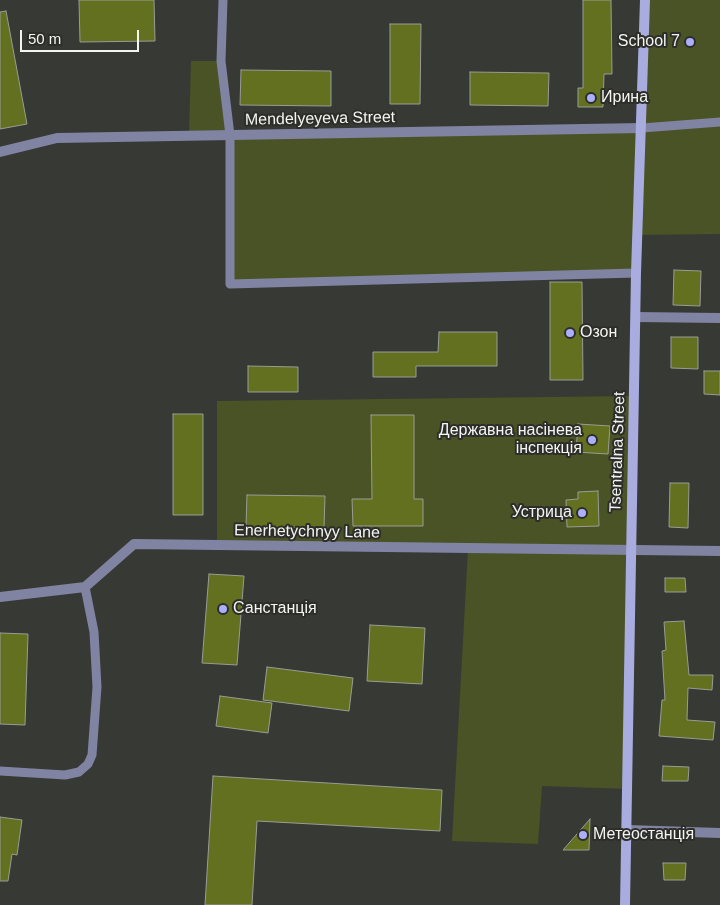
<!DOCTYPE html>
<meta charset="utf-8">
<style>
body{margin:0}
#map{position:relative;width:720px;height:905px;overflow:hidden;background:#373934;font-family:Helvetica,sans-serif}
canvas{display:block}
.scale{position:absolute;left:20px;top:30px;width:119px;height:22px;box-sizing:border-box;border:2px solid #f4f5f2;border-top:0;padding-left:6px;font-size:15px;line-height:18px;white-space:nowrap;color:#f4f5f2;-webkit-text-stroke:4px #2d2e2a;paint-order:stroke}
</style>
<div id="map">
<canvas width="720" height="905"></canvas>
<div class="scale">50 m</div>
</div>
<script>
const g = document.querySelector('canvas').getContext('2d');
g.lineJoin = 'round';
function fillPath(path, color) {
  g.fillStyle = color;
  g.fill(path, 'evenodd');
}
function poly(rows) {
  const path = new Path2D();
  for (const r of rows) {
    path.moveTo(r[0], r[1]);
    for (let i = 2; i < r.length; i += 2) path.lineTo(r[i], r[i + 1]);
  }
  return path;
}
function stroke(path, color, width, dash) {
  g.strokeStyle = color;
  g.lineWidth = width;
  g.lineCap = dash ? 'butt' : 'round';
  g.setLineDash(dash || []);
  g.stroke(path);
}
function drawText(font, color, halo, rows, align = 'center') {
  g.font = font + ' Helvetica,sans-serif';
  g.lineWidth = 4;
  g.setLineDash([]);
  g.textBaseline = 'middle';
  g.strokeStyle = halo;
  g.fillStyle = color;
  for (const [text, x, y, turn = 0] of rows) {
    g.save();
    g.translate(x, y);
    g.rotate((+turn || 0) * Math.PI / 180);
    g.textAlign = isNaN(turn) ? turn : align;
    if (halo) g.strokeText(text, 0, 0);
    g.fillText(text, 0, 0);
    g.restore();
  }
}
const green = poly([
 [645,0,720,0,720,234,637,235,636,273,230,284,230,135,189,136,191,61,221,61,230,135,642,128],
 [635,396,628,789,542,786,538,844,452,841,468,549,217,545,217,401]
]);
const building = poly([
 [79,0,154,0,155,41,80,42,79,0],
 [583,0,611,0,612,74,604,74,603,107,578,107,578,88,583,88,583,0],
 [6,11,27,124,0,129,0,12,6,11],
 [390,24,421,24,420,104,390,104,390,24],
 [241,70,331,71,331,106,240,105,241,70],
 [470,72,549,73,548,106,470,105,470,72],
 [674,270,701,271,700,306,673,305,674,270],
 [550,282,582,282,583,380,550,380,550,282],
 [439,332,497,332,497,366,416,366,416,377,373,377,373,352,438,352,439,332],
 [671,337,698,337,698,369,671,368,671,337],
 [248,366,298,367,298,392,248,392,248,366],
 [704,371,720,371,720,395,704,394,704,371],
 [173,414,203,414,203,515,173,515,173,414],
 [371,415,414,415,414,499,423,499,423,526,353,526,352,499,372,499,371,415],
 [578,424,610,426,608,454,576,452,578,424],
 [670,483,689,483,688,528,669,527,670,483],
 [598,491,599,526,567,527,566,500,578,499,578,492,598,491],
 [247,495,325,496,324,528,246,527,247,495],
 [209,574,244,576,237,665,202,663,209,574],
 [665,578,685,578,686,592,665,592,665,578],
 [684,621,689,675,713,675,712,690,688,688,687,720,715,722,713,740,659,736,662,700,665,700,662,651,666,650,664,622,684,621],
 [370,625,425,628,422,684,367,681,370,625],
 [0,633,28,634,25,725,0,724,0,633],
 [267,667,353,678,349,711,263,700,267,667],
 [220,696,272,703,268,733,216,726,220,696],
 [663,766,689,767,688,781,662,781,663,766],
 [213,776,442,790,440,831,257,821,252,905,205,905,213,776],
 [0,817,22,820,17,855,12,854,8,881,0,881,0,817],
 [590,819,589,850,563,850,590,819],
 [663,863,686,863,685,880,664,880,663,863]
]);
const service = poly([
 [223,0,221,61,230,135,230,284,636,273],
 [642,128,720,122],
 [0,771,65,775,79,772,88,764,92,755,97,687,94,632,85,587]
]);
const minor = poly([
 [0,152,57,138,642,128],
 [636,317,720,318],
 [0,597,85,587,134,544,720,551],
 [628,830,720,833]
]);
const secondary = poly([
 [625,905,636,273,645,0]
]);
const markers = [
 [690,42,5,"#acaffb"],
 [591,98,5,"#acaffb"],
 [570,333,5,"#acaffb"],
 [592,440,5,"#acaffb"],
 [582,513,5,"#acaffb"],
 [223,609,5,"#acaffb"],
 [583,835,5,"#acaffb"]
];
const poiNames = [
 ["School 7",680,42,"right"],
 ["Ирина",601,98],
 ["Озон",580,333],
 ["Державна насiнева",582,431,"right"],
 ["iнспекцiя",582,449,"right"],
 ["Устрица",572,513,"right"],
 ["Санстанція",233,609],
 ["Метеостанція",593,835]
];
const streetNames = [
 ["Mendelyeyeva Street",320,119,-1],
 ["Tsentralna Street",618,452,-88],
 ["Enerhetychnyy Lane",307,532,1]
];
fillPath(green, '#4a5325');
fillPath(building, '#627020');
stroke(building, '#9a9c96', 1);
stroke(service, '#8083a2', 9);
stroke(minor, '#8083a2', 10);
stroke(secondary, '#a9acde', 10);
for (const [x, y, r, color] of markers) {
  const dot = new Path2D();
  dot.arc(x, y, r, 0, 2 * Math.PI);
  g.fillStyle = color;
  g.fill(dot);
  stroke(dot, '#2d2e2a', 2);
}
drawText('16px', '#f4f5f2', '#2d2e2a', poiNames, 'left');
drawText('16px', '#f4f5f2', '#2d2e2a', streetNames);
</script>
